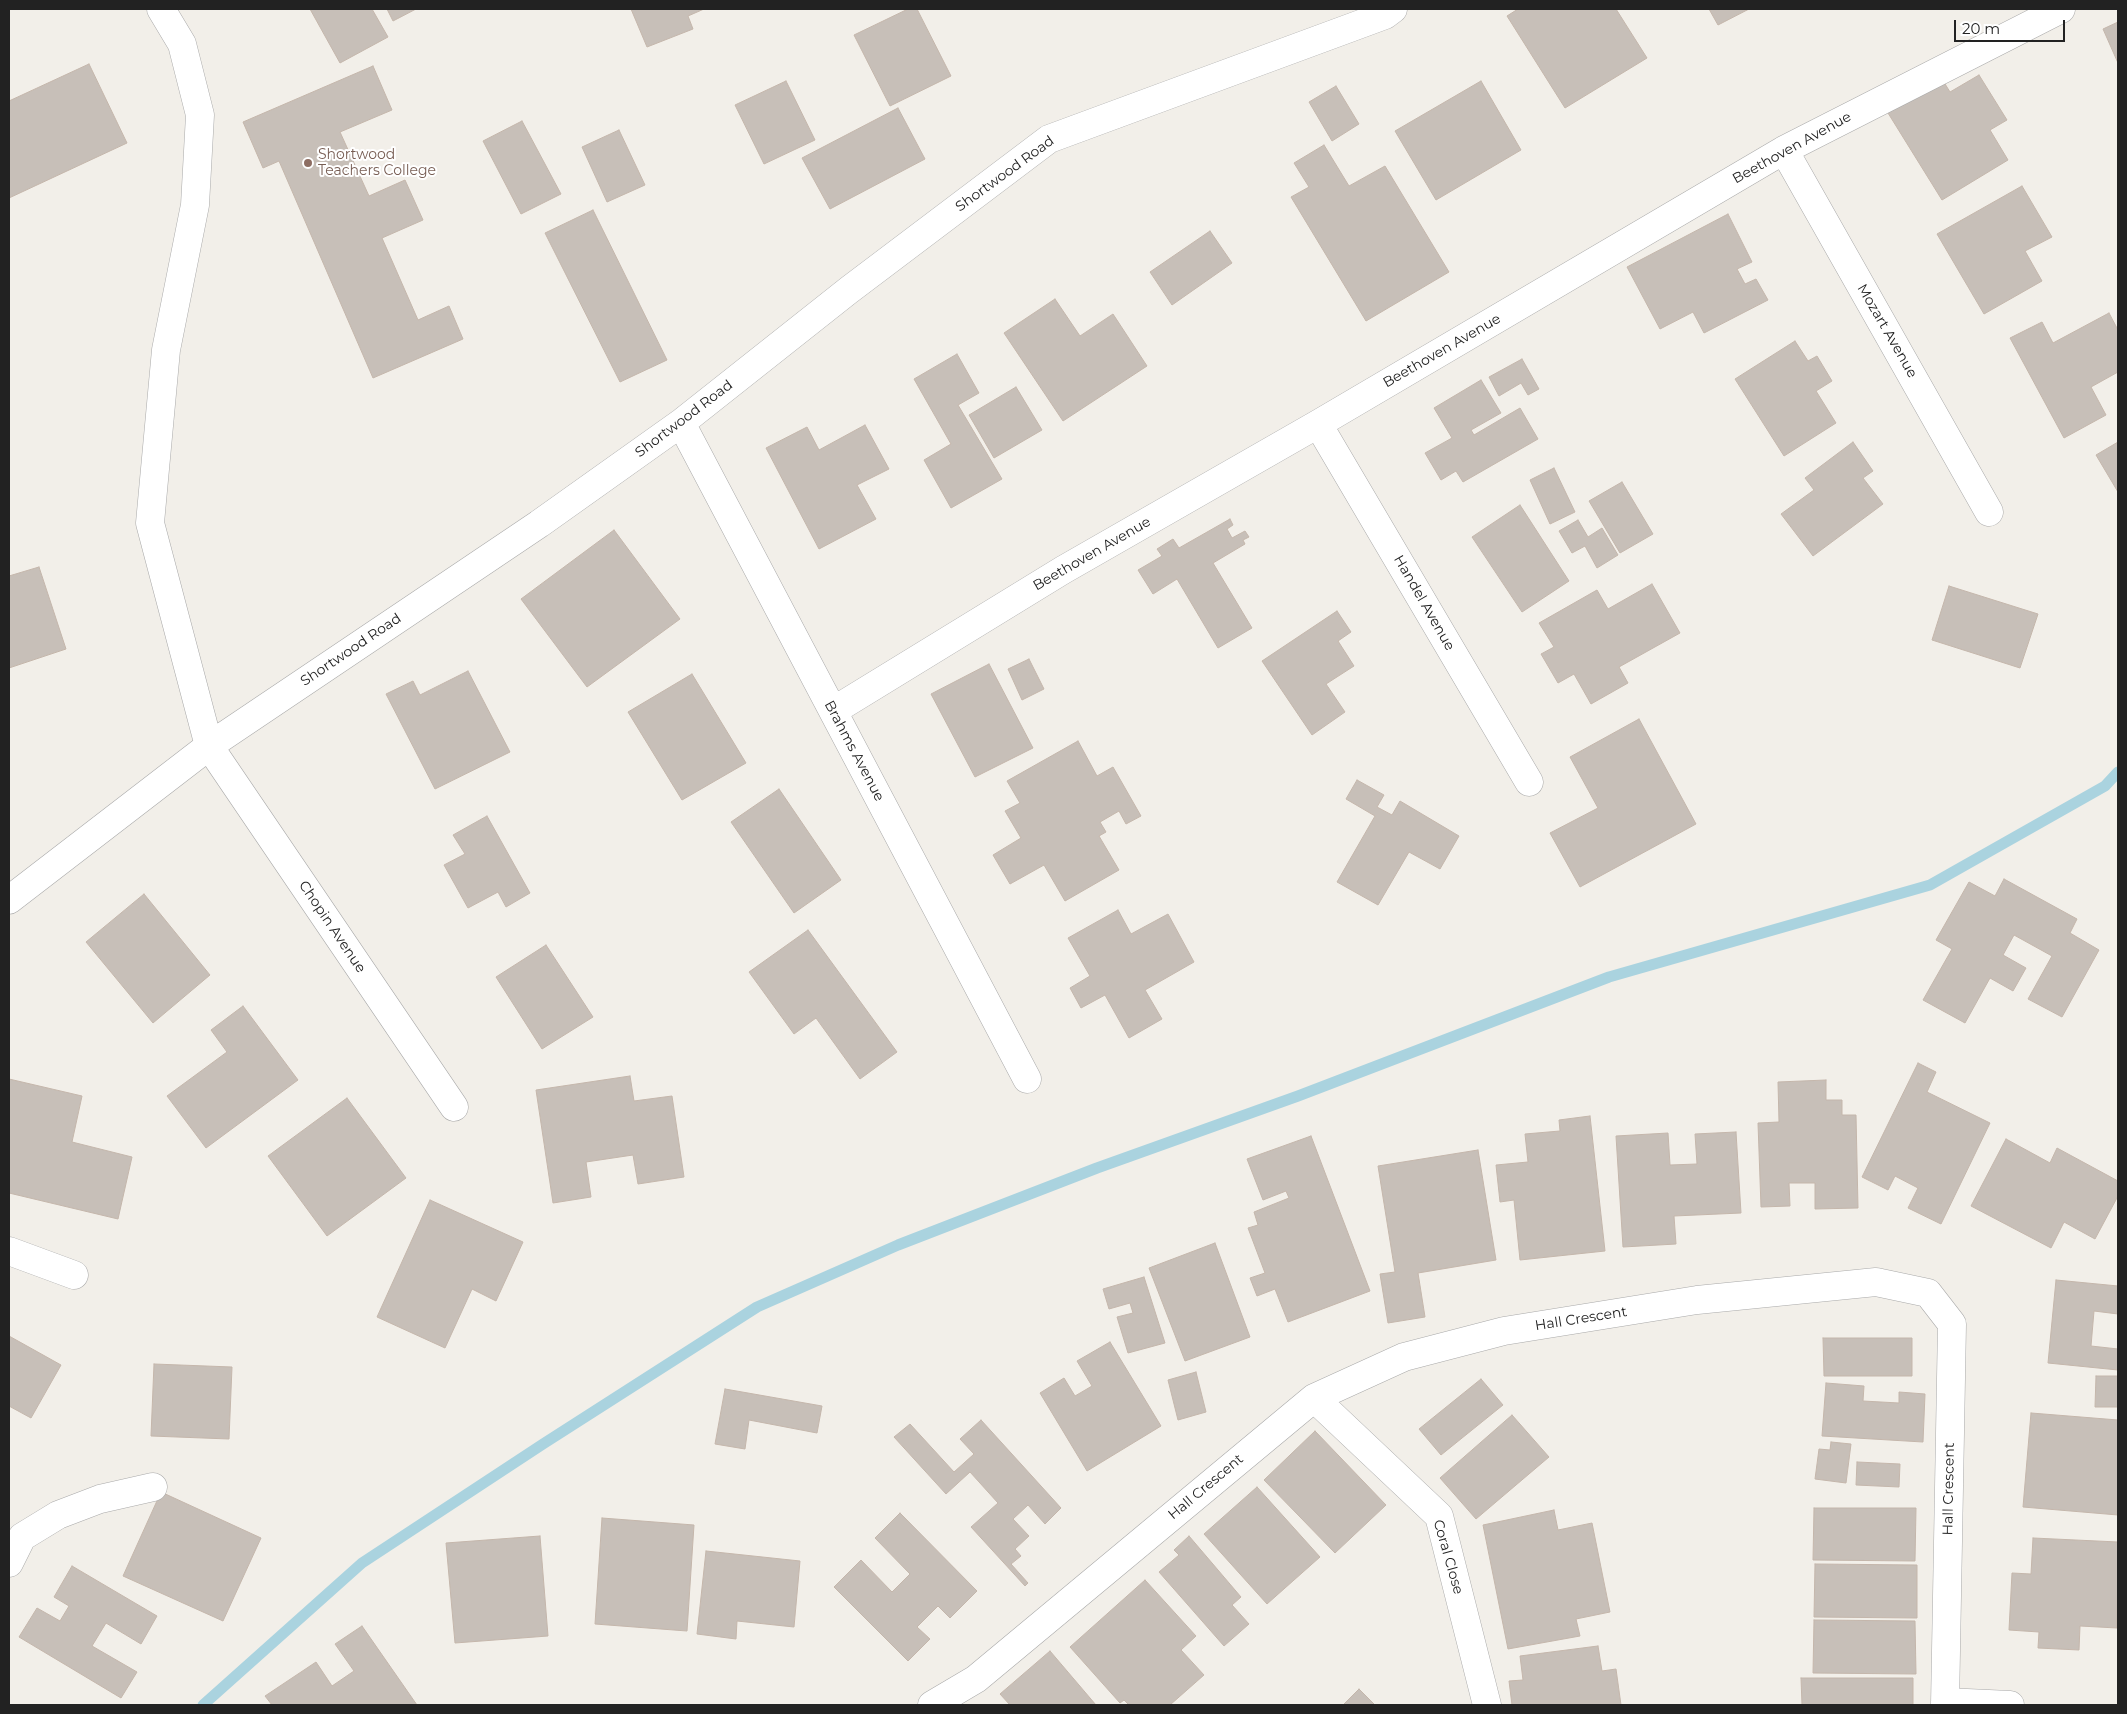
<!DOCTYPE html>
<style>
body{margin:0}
#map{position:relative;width:2127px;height:1714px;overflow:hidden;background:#f2efe9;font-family:Montserrat,sans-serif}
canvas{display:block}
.frame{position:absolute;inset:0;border:10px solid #222;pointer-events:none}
.scale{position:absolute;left:1954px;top:20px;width:111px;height:22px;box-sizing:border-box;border:2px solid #222;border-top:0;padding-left:6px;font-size:15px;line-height:18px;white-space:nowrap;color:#222;-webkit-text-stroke:4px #fff;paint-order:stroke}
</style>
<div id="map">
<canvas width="2127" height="1714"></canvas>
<div class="frame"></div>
<div class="scale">20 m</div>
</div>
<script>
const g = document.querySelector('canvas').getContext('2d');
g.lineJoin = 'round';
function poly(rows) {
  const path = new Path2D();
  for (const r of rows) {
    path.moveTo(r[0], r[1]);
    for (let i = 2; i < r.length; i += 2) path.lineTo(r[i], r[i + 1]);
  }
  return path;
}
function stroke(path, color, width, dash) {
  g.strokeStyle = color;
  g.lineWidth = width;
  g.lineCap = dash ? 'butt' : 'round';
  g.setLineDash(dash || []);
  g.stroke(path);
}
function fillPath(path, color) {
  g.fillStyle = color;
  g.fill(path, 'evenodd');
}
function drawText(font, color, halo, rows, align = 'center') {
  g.font = font + ' Montserrat,sans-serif';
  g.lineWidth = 4;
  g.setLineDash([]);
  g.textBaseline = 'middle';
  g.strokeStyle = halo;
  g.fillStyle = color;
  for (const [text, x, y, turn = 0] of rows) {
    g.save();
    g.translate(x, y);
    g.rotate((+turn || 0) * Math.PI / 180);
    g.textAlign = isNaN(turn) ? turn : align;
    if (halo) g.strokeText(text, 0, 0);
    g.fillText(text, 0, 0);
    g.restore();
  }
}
const stream = poly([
 [203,1705,362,1563,543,1444,757,1307,898,1245,1097,1168,1298,1096,1609,977,1930,885,2105,786,2118,772]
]);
const building = poly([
 [310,9,372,9,388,37,340,63,310,9],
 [387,9,416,9,393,21,387,9],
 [631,9,704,9,688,16,693,29,647,47,631,9],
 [908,9,917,9,951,76,890,106,854,35,908,9],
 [1518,9,1616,9,1647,58,1565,108,1507,16,1518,9],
 [1709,9,1749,9,1718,25,1709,9],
 [2118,22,2118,63,2103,29,2118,22],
 [89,64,127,143,9,198,9,101,89,64],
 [373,66,392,110,340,132,369,196,405,180,423,220,382,238,418,320,449,306,463,339,373,378,279,161,263,168,243,122,373,66],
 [1979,75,2007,120,1990,130,2008,160,1942,200,1888,113,1942,79,1950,92,1979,75],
 [786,81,815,140,764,164,735,105,786,81],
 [1481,81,1521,150,1436,200,1395,131,1481,81],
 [1336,86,1359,124,1332,141,1309,102,1336,86],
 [898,108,925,159,830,209,802,158,898,108],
 [522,121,561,194,521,214,483,141,522,121],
 [619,130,645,185,607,202,582,147,619,130],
 [1324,145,1349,186,1385,166,1449,272,1366,321,1291,197,1309,187,1294,163,1324,145],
 [2022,186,2052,237,2025,251,2042,281,1984,314,1937,234,2022,186],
 [593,210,667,360,620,382,545,233,593,210],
 [1728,214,1752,262,1737,269,1745,284,1756,279,1768,300,1704,333,1693,312,1660,329,1627,267,1728,214],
 [1210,231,1232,263,1172,305,1150,272,1210,231],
 [1055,299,1080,336,1113,314,1147,366,1063,421,1004,333,1055,299],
 [2109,313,2118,330,2118,372,2091,387,2106,415,2064,438,2010,338,2042,322,2053,343,2109,313],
 [1795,341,1808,361,1817,356,1832,381,1816,391,1836,423,1784,456,1735,379,1795,341],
 [957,354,979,393,958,405,1002,479,951,508,924,460,951,444,914,379,957,354],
 [1522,359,1539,389,1528,395,1521,383,1499,396,1489,377,1522,359],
 [1481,380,1501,413,1471,430,1474,435,1520,408,1538,439,1463,482,1456,471,1441,480,1425,453,1452,438,1434,408,1481,380],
 [1016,387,1042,430,994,458,969,415,1016,387],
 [865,425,889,469,857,485,876,519,819,549,766,448,807,427,819,450,865,425],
 [1853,442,1873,471,1863,478,1883,504,1813,556,1781,514,1814,490,1805,478,1853,442],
 [2118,442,2118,492,2096,455,2118,442],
 [1554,468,1575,512,1550,524,1530,480,1554,468],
 [1622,482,1653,534,1620,553,1589,501,1622,482],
 [1520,505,1569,581,1522,612,1472,537,1520,505],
 [1230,519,1233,525,1227,529,1232,538,1245,531,1249,537,1243,540,1245,544,1213,563,1252,628,1218,648,1177,579,1153,594,1138,570,1162,556,1157,549,1173,539,1179,548,1230,519],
 [1578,520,1588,537,1602,528,1618,555,1597,568,1585,546,1572,553,1559,531,1578,520],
 [614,530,680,619,587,687,521,599,614,530],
 [39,567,66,649,9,668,9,576,39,567],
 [1652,584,1680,633,1619,667,1628,683,1591,704,1574,674,1558,683,1541,654,1554,647,1539,623,1597,590,1608,609,1652,584],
 [1949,586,2038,614,2020,668,1932,640,1949,586],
 [1337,611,1351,632,1338,641,1354,666,1326,684,1345,712,1312,735,1262,661,1337,611],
 [1029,659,1044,689,1022,700,1008,669,1029,659],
 [989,664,1033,748,975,777,931,694,989,664],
 [468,671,510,752,435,789,386,694,413,681,420,695,468,671],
 [692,674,746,763,682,800,628,712,692,674],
 [1639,719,1696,824,1580,887,1550,833,1598,808,1570,757,1639,719],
 [1078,741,1097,776,1113,767,1141,816,1126,824,1119,811,1100,822,1106,832,1099,836,1119,870,1065,901,1044,865,1010,884,993,855,1021,838,1005,811,1020,803,1007,781,1078,741],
 [1357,780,1384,795,1377,807,1392,815,1400,801,1459,836,1440,869,1409,852,1378,905,1337,882,1375,816,1346,799,1357,780],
 [779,789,841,880,794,913,731,822,779,789],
 [487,816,530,893,506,907,498,892,468,908,444,865,465,854,453,835,487,816],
 [2004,879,2077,919,2070,933,2099,950,2062,1017,2028,999,2052,956,2014,935,2003,955,2026,968,2013,991,1990,978,1965,1023,1923,1000,1952,949,1936,940,1969,882,1995,896,2004,879],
 [144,894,210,975,153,1023,86,942,144,894],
 [1118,910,1131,934,1168,914,1194,962,1145,990,1162,1019,1129,1038,1105,995,1081,1008,1070,988,1090,976,1068,938,1118,910],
 [808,930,897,1052,860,1079,816,1018,794,1034,749,972,808,930],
 [546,945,593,1017,542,1049,496,977,546,945],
 [243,1006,298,1080,206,1148,167,1096,227,1052,211,1030,243,1006],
 [1918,1063,1936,1072,1927,1092,1990,1123,1941,1224,1908,1208,1918,1188,1895,1176,1888,1190,1862,1177,1918,1063],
 [630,1076,634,1101,672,1096,684,1177,638,1184,633,1155,586,1162,591,1197,553,1203,536,1090,630,1076],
 [9,1079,82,1096,72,1142,132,1157,118,1219,9,1193,9,1079],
 [1826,1080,1826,1100,1842,1100,1842,1115,1856,1115,1858,1208,1815,1209,1815,1183,1789,1183,1790,1206,1761,1207,1758,1123,1779,1122,1778,1082,1826,1080],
 [347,1098,406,1178,327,1236,268,1156,347,1098],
 [1590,1116,1605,1251,1520,1260,1514,1200,1500,1202,1496,1165,1528,1162,1525,1134,1560,1131,1559,1120,1590,1116],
 [1736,1132,1741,1213,1674,1216,1676,1244,1623,1247,1616,1136,1668,1133,1670,1165,1697,1164,1695,1134,1736,1132],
 [1311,1136,1370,1291,1288,1322,1275,1289,1257,1296,1250,1278,1265,1273,1248,1228,1258,1225,1254,1212,1289,1198,1286,1191,1263,1200,1247,1159,1311,1136],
 [2006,1139,2050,1163,2057,1148,2118,1181,2118,1196,2095,1239,2064,1222,2051,1248,1971,1206,2006,1139],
 [1478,1150,1496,1260,1418,1273,1425,1317,1388,1323,1380,1274,1395,1272,1378,1166,1478,1150],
 [430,1200,523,1242,496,1301,472,1289,445,1348,377,1317,430,1200],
 [1215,1243,1250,1337,1185,1361,1149,1268,1215,1243],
 [1144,1277,1165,1343,1128,1353,1117,1317,1133,1313,1130,1303,1109,1309,1103,1289,1144,1277],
 [2056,1280,2118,1286,2118,1314,2094,1311,2091,1346,2118,1349,2118,1370,2048,1363,2056,1280],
 [9,1336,61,1365,31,1418,9,1406,9,1336],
 [1823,1338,1912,1338,1912,1376,1824,1376,1823,1338],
 [1110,1342,1161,1426,1087,1471,1040,1393,1064,1378,1075,1396,1092,1386,1077,1361,1110,1342],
 [154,1364,232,1367,229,1439,151,1436,154,1364],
 [1196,1372,1206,1412,1178,1420,1168,1380,1196,1372],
 [2096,1376,2118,1376,2118,1407,2095,1407,2096,1376],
 [1481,1379,1503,1405,1441,1455,1419,1429,1481,1379],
 [1826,1383,1864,1386,1863,1401,1899,1403,1899,1392,1925,1394,1923,1442,1822,1436,1826,1383],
 [725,1389,822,1406,817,1433,749,1420,745,1449,715,1444,725,1389],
 [2031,1413,2118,1420,2118,1515,2023,1507,2031,1413],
 [1512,1415,1549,1457,1476,1519,1440,1478,1512,1415],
 [981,1420,1061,1508,1045,1524,1028,1505,1013,1519,1029,1536,1015,1549,1021,1556,1011,1564,1028,1583,1025,1586,971,1527,998,1503,970,1472,946,1494,894,1437,910,1424,954,1472,974,1454,960,1439,981,1420],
 [1315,1431,1386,1505,1335,1553,1264,1480,1315,1431],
 [1831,1442,1851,1444,1846,1483,1815,1479,1819,1449,1830,1450,1831,1442],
 [1857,1462,1900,1464,1899,1487,1856,1485,1857,1462],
 [1257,1487,1320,1557,1267,1604,1204,1534,1257,1487],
 [161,1492,261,1538,223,1621,123,1576,161,1492],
 [1814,1508,1916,1508,1915,1561,1813,1560,1814,1508],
 [1554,1510,1558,1530,1592,1523,1610,1612,1576,1619,1580,1636,1508,1649,1483,1525,1554,1510],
 [900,1513,977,1591,950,1618,938,1606,917,1627,930,1639,908,1661,834,1587,861,1560,892,1592,910,1574,875,1538,900,1513],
 [602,1518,694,1525,687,1631,595,1624,602,1518],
 [540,1536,548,1636,455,1643,446,1543,540,1536],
 [1189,1536,1241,1597,1232,1605,1249,1624,1224,1646,1159,1572,1179,1555,1174,1550,1189,1536],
 [2033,1538,2118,1542,2117,1628,2080,1626,2079,1650,2038,1648,2039,1632,2009,1630,2012,1573,2031,1574,2033,1538],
 [706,1551,800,1561,794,1627,737,1621,736,1639,697,1634,706,1551],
 [1815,1564,1917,1565,1917,1618,1814,1617,1815,1564],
 [72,1566,157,1616,141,1644,106,1623,92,1646,137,1672,121,1698,19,1637,37,1608,60,1621,69,1606,54,1597,72,1566],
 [1145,1580,1196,1636,1181,1650,1204,1675,1170,1705,1129,1705,1124,1700,1120,1703,1070,1647,1145,1580],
 [1814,1620,1915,1621,1916,1674,1813,1673,1814,1620],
 [362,1626,417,1705,272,1705,265,1696,316,1662,332,1686,354,1671,335,1644,362,1626],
 [1598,1646,1602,1671,1616,1669,1621,1705,1512,1705,1509,1681,1523,1680,1520,1656,1598,1646],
 [1050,1651,1096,1705,1010,1705,1000,1694,1050,1651],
 [1801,1678,1913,1678,1913,1705,1802,1705,1801,1678],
 [1359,1689,1375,1705,1343,1705,1359,1689]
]);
const minor = poly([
 [161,9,182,44,200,115,195,205,166,350,150,523,209,746,454,1107],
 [1784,150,1989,512],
 [681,423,1027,1079],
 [1318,424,1529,782],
 [833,711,1063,570,1318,424,1784,150,2061,9],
 [9,900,209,746,539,524,681,423,849,290,1049,139,1385,15,1393,9],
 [9,1251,74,1275],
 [1314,1398,1439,1516,1487,1705],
 [9,1563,22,1537,58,1515,100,1499,153,1487],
 [1945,1702,2010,1705],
 [932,1705,976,1679,1314,1398,1404,1357,1504,1331,1697,1300,1876,1282,1928,1293,1952,1324,1945,1705]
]);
const markers = [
 [308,163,5,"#8d6e63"]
];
const streetNames = [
 ["Beethoven Avenue",1792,148,-29],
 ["Shortwood Road",1005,174,-36],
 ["Mozart Avenue",1887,331,60],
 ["Beethoven Avenue",1442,351,-30],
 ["Shortwood Road",684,419,-37],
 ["Beethoven Avenue",1092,554,-30],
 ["Handel Avenue",1424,603,60],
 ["Shortwood Road",351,650,-34],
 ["Brahms Avenue",854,751,62],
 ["Chopin Avenue",332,927,56],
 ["Hall Crescent",1581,1319,-9],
 ["Hall Crescent",1206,1487,-40],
 ["Hall Crescent",1949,1489,-89],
 ["Coral Close",1448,1557,74]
];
const educationNames = [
 ["Shortwood",318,155],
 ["Teachers College",318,171]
];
stroke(stream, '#aad3df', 11);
fillPath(building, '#c7bfb8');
stroke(building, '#c4b6ab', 1);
stroke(minor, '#a9a9a9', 29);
stroke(minor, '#fff', 28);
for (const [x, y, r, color] of markers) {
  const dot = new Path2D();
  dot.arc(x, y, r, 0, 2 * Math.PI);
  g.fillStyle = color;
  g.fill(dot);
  stroke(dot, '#fff', 2);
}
drawText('14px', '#222', '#fff', streetNames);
drawText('14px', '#785e54', '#fff', educationNames, 'left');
</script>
